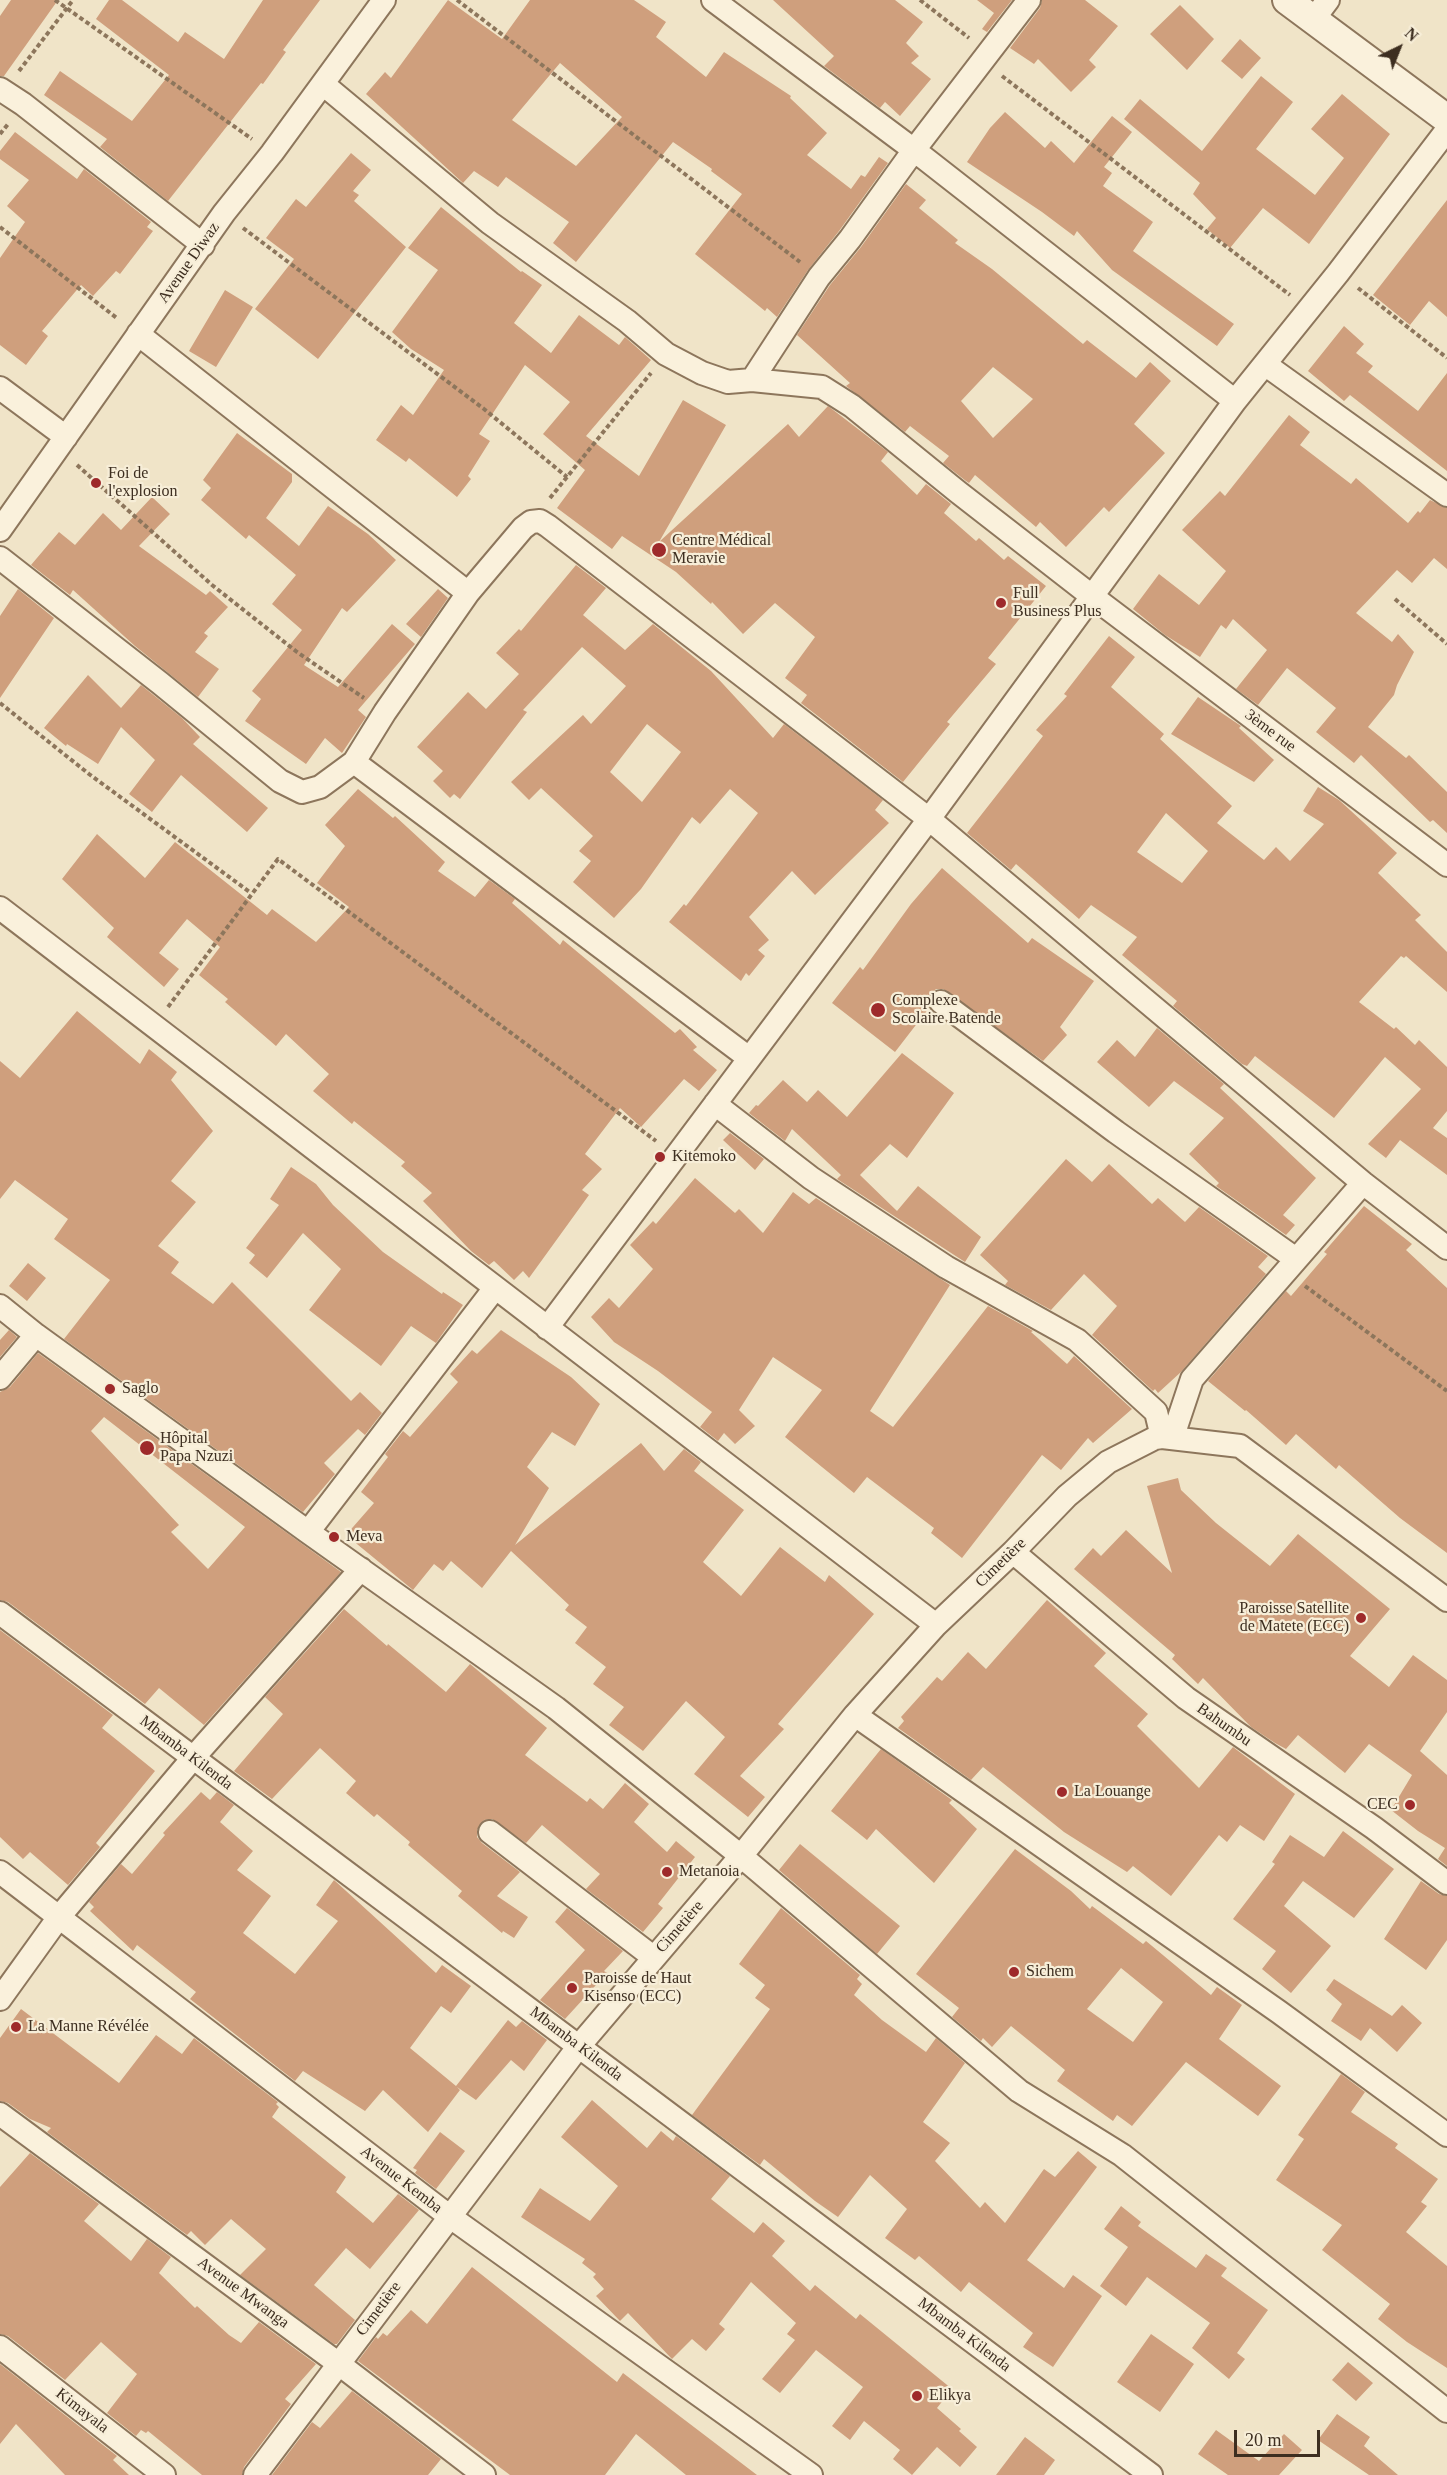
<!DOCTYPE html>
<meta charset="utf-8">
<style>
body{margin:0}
#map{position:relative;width:1447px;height:2475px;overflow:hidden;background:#f0e4c8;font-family:"Times New Roman",serif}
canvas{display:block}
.north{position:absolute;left:1369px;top:18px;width:60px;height:60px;-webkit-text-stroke:4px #f7eed8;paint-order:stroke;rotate:43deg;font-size:16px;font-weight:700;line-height:24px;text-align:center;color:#3d2e20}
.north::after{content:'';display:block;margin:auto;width:21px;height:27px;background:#3d2e20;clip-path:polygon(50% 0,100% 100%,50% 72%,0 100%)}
.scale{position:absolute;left:1234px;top:2430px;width:86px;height:27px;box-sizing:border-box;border:3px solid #3d2e20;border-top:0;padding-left:8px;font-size:18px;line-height:21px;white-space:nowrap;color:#3d2e20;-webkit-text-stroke:4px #f7eed8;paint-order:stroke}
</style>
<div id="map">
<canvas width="1447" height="2475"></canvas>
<div class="north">N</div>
<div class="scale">20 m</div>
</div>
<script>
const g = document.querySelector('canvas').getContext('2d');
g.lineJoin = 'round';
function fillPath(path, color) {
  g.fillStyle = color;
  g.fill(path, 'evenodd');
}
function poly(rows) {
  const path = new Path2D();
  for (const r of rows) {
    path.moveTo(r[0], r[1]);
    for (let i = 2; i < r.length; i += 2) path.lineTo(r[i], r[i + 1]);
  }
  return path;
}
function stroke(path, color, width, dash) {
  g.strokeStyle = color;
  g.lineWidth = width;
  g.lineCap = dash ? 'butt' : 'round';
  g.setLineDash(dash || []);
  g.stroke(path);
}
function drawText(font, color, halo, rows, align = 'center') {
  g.font = font + ' "Times New Roman",serif';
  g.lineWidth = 4.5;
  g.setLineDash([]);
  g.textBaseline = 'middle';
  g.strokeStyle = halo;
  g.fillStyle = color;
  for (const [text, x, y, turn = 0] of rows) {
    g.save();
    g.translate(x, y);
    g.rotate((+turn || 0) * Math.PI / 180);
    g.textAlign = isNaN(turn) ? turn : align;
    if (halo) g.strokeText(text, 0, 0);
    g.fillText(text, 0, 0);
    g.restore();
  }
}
const building = poly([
 [11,0,58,0,4,76,0,76,0,16],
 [109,0,122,0,178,42,185,32,224,59,263,0,320,0,283,50,286,52,263,84,261,83,168,201,100,147,107,139,44,95,60,71,132,121,169,75,96,19],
 [448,0,502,39,530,0,634,0,666,22,656,37,706,77,724,52,791,96,790,98,827,133,807,155,851,189,861,175,865,177,879,157,888,163,839,231,808,270,777,317,767,308,765,311,695,254,742,194,711,171,712,169,673,142,576,262,553,243,569,222,506,177,498,187,474,171,463,183,366,94,385,72,391,78],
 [560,63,622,117,576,166,512,120],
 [773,0,895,0,923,22,906,43,919,56,911,63,931,79,900,116,885,102,880,108,824,66,834,56],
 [977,0,1012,0,987,32,982,29,994,13],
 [1042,0,1085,0,1118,26,1089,60,1096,67,1071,92,1038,59,1034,64,1010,48,1040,8],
 [1180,5,1214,39,1187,70,1150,34],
 [1240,39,1261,58,1242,79,1221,61],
 [1261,76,1293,102,1256,149,1315,195,1344,158,1311,129,1342,94,1390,134,1309,244,1263,208,1230,248,1207,229,1216,218,1193,194,1200,183,1124,119,1140,99,1202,151],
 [1005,112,1045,148,1051,141,1074,163,1112,116,1132,132,1104,167,1112,173,1103,186,1153,222,1133,251,1234,324,1217,346,1112,270,1077,231,1074,236,1042,212,967,162,990,128],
 [15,132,77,179,84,169,151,222,147,227,153,231,120,274,116,271,93,296,81,285,42,331,48,336,26,365,0,345,0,258,25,222,7,206,29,180,0,159,0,151],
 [351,153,371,170,353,191,359,195,354,201,406,247,318,359,255,309,294,259,266,238,296,199,306,207],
 [906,184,926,200,919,208,958,240,955,243,992,269,1083,344,1087,340,1136,378,1150,362,1171,381,1134,424,1165,453,1109,512,1104,507,1066,547,1040,522,1036,527,975,475,969,483,966,481,943,463,949,456,910,426,905,432,846,386,850,383,797,335,830,285,861,247],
 [993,367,1033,399,993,438,961,401],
 [1447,200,1447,317,1429,301,1410,325,1373,295],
 [441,207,521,272,522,271,542,285,514,323,551,353,579,315,619,345,625,337,651,360,586,436,639,476,683,400,726,425,659,542,788,424,799,437,828,406,888,452,881,461,917,495,926,484,951,504,944,513,976,541,979,538,1004,560,1008,556,1046,586,988,658,996,664,947,722,950,724,903,782,801,703,807,695,785,678,815,637,775,603,743,634,712,602,711,604,676,572,622,536,612,549,557,508,585,470,543,434,570,402,525,365,479,434,490,441,468,476,471,479,457,497,409,458,406,462,376,440,401,405,413,415,444,370,411,349,392,332,438,270,408,248],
 [225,290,253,307,216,367,189,351],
 [1344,326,1364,344,1356,353,1373,366,1368,372,1418,411,1447,373,1447,471,1350,395,1344,401,1308,371],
 [1289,415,1310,432,1300,445,1351,484,1356,478,1408,523,1418,511,1420,513,1430,500,1447,508,1447,569,1434,558,1412,583,1397,570,1356,613,1392,642,1398,634,1414,652,1397,685,1394,695,1368,727,1406,758,1409,755,1447,792,1447,833,1433,820,1430,822,1361,755,1354,763,1316,732,1336,708,1287,668,1258,705,1236,689,1267,650,1233,619,1226,629,1221,625,1200,657,1165,635,1133,609,1159,574,1199,605,1226,571,1182,530,1220,491,1225,496],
 [237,433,292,474,292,482,266,518,299,546,328,506,368,534,396,560,347,612,342,608,304,665,338,687,392,624,415,644,358,710,366,717,342,753,325,738,306,764,245,721,261,699,252,691,302,630,272,604,296,575,249,535,246,539,201,500,211,488,203,480],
 [152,497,170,514,139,546,206,595,210,591,228,607,204,633,208,636,195,652,219,669,198,697,135,646,73,590,70,595,31,565,59,532,75,545,103,513,121,530],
 [576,565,606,588,583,615,625,650,653,624,711,671,773,738,784,724,883,800,875,810,889,823,815,895,792,871,749,917,769,940,758,950,765,956,749,976,746,973,741,981,669,922,684,904,686,906,758,813,730,789,700,824,692,817,641,889,614,918,573,882,591,861,579,851,593,836,541,788,529,800,511,782,583,715,591,724,626,686,582,647,523,710,527,712,460,799,454,794,450,798,433,781,443,771,417,747,468,692,486,709,519,674,496,653,519,629,521,631],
 [647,724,681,752,642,802,610,772],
 [18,589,54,618,0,698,0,616],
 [438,589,448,598,421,637,406,624],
 [1109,636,1135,657,1111,687,1164,734,1160,739,1232,806,1217,823,1264,860,1276,847,1290,861,1324,824,1303,811,1318,787,1339,800,1397,853,1378,873,1421,915,1415,920,1447,952,1447,992,1406,956,1404,958,1401,956,1359,1002,1394,1029,1396,1027,1415,1045,1419,1040,1447,1067,1447,1111,1433,1128,1447,1138,1447,1175,1400,1140,1386,1158,1368,1144,1421,1089,1385,1057,1334,1118,1255,1056,1247,1066,1242,1064,1173,1006,1177,1001,1122,955,1137,937,1091,905,1079,919,1016,864,1011,870,967,833,1043,736,1036,730,1067,696,1064,694],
 [1166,813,1208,851,1182,883,1137,852],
 [88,675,121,708,141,685,182,718,200,737,193,744,268,808,247,832,181,775,152,812,129,794,155,760,121,727,98,764,67,744,66,746,44,728],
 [1198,697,1241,726,1239,728,1274,760,1254,782,1171,734],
 [358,789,393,818,395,816,445,862,438,871,475,897,489,880,515,899,512,903,560,945,563,940,675,1033,680,1029,697,1047,693,1050,717,1070,699,1091,684,1079,641,1127,620,1108,585,1154,602,1169,582,1190,589,1195,529,1278,523,1271,514,1280,494,1261,489,1265,471,1251,423,1201,432,1193,401,1166,405,1162,354,1121,352,1124,313,1091,329,1074,286,1034,276,1046,225,1002,228,999,199,975,220,947,187,919,159,953,179,969,164,987,107,937,114,928,62,879,97,834,145,878,175,842,267,915,272,909,316,942,349,907,317,883,345,846,325,825],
 [942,868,1028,943,1032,938,1094,981,1060,1027,1067,1035,1043,1061,943,989,936,989,931,994,928,1001,929,1008,895,1052,832,1003,860,967,863,970,911,904],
 [77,1011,140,1064,149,1049,177,1072,171,1080,213,1131,171,1181,196,1202,158,1246,179,1262,171,1273,213,1304,232,1282,351,1401,360,1392,382,1413,365,1435,358,1429,324,1463,335,1474,303,1512,64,1339,110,1280,54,1239,68,1219,15,1180,0,1199,0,1061,20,1078],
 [1157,1028,1224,1084,1220,1088,1316,1178,1283,1215,1295,1225,1286,1235,1216,1186,1219,1183,1189,1154,1224,1118,1174,1081,1149,1107,1097,1062,1117,1040,1135,1057],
 [902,1053,954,1093,907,1158,890,1144,860,1175,897,1211,918,1186,981,1237,965,1262,837,1179,841,1175,792,1129,785,1141,749,1113,756,1105,758,1106,783,1080,807,1102,818,1090,847,1117],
 [730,1133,764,1159,755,1170,723,1140],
 [1066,1159,1092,1182,1109,1164,1152,1204,1158,1198,1185,1222,1199,1207,1268,1256,1258,1267,1266,1274,1181,1372,1158,1393,1155,1389,1153,1391,1092,1335,1117,1306,1084,1274,1051,1310,1005,1285,1008,1281,980,1255],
 [291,1167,316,1184,333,1205,383,1252,442,1294,443,1292,463,1305,436,1343,411,1326,381,1366,309,1310,341,1269,303,1233,267,1278,249,1263,255,1255,246,1248,279,1205,270,1199],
 [695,1178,735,1213,739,1209,763,1233,793,1192,809,1204,816,1198,950,1285,870,1411,893,1427,988,1306,1033,1331,1031,1332,1067,1364,1074,1356,1132,1409,1093,1443,1088,1438,1061,1470,1042,1455,962,1558,931,1533,934,1528,867,1477,854,1493,785,1437,822,1390,773,1357,739,1410,755,1426,735,1444,724,1433,718,1441,700,1427,712,1412,658,1371,614,1342,591,1317,609,1298,619,1308,653,1269,630,1245,653,1221,656,1224],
 [1364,1206,1412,1244,1406,1250,1447,1288,1447,1553,1400,1518,1339,1465,1336,1469,1296,1434,1286,1445,1246,1410,1245,1411,1208,1381,1286,1291,1291,1296,1327,1254,1324,1252],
 [28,1263,46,1278,27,1301,9,1286],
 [9,1330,17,1337,0,1357,0,1340],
 [501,1330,571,1377,600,1404,575,1446,552,1432,527,1467,549,1488,515,1545,641,1443,664,1471,684,1449,701,1462,694,1471,744,1510,703,1562,741,1596,780,1547,825,1582,829,1575,874,1614,778,1724,784,1729,740,1776,765,1797,748,1817,694,1774,725,1737,686,1701,643,1751,609,1725,624,1707,593,1684,606,1667,575,1643,587,1627,565,1610,569,1605,511,1551,482,1588,451,1561,443,1571,434,1564,413,1590,346,1535,374,1503,361,1492,388,1457,385,1454,403,1431,410,1437,458,1382,450,1374,472,1350,477,1354],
 [38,1353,341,1572,204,1725,159,1688,145,1704,8,1602,0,1600,0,1392,10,1387],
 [104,1417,245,1527,208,1569,171,1532,179,1525,91,1431],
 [1178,1478,1181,1490,1216,1523,1270,1566,1298,1534,1390,1609,1350,1656,1389,1687,1413,1655,1447,1680,1447,1712,1420,1751,1447,1775,1447,1866,1438,1859,1445,1848,1418,1831,1391,1810,1412,1775,1369,1744,1345,1773,1298,1735,1286,1749,1275,1743,1251,1727,1203,1678,1198,1684,1172,1659,1175,1655,1074,1569,1093,1548,1101,1556,1126,1530,1172,1573,1147,1486],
 [1047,1600,1106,1653,1094,1666,1148,1714,1137,1726,1199,1788,1233,1747,1295,1794,1264,1841,1240,1825,1227,1842,1219,1835,1171,1896,1133,1866,1127,1872,1064,1832,983,1767,971,1780,898,1728,904,1721,901,1717,937,1677,942,1681,968,1652,986,1669],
 [344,1609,387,1646,388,1644,446,1692,470,1664,547,1728,525,1755,587,1802,590,1798,603,1809,625,1783,649,1804,634,1822,667,1852,676,1841,695,1857,658,1904,663,1908,643,1932,586,1889,600,1874,542,1825,526,1843,492,1819,484,1820,477,1830,477,1837,482,1843,520,1872,497,1896,528,1917,514,1938,503,1931,502,1933,458,1896,462,1891,408,1845,410,1842,377,1814,374,1817,346,1793,356,1781,320,1748,272,1799,234,1771,283,1714,265,1697],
 [0,1630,113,1715,102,1728,155,1771,96,1843,100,1847,68,1885,30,1852,23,1859,0,1837],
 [881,1749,952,1800,949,1803,977,1829,934,1883,876,1829,867,1840,831,1811],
 [201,1792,210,1800,217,1792,234,1805,220,1822,253,1851,237,1870,271,1896,243,1933,295,1974,338,1921,316,1905,334,1880,436,1973,442,1965,471,1986,451,2013,441,2006,410,2048,456,2086,508,2020,516,2027,522,2021,547,2040,524,2071,511,2060,476,2100,457,2087,460,2090,428,2132,383,2090,365,2111,303,2071,295,2081,190,1999,196,1992,137,1945,133,1951,90,1911,94,1907,89,1902,121,1864,132,1874,165,1835,163,1833],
 [1343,1831,1394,1869,1354,1918,1303,1881,1284,1906,1331,1946,1291,1993,1262,1969,1276,1951,1233,1919,1275,1864,1272,1862,1290,1835,1324,1857],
 [800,1844,900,1926,877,1954,779,1870],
 [1015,1849,1071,1891,1090,1909,1092,1906,1143,1944,1146,1941,1211,1995,1217,1987,1242,2005,1219,2039,1281,2086,1258,2116,1186,2062,1132,2126,1117,2115,1113,2121,1057,2081,1065,2070,1011,2026,992,2047,983,2038,981,2041,952,2017,959,2008,916,1974],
 [1121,1968,1163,2002,1133,2042,1087,2009],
 [1421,1881,1439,1894,1447,1896,1447,1940,1426,1970,1384,1939],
 [567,1908,623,1951,604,1971,607,1973,565,2019,540,2000,585,1950,555,1922],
 [781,1908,860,1975,857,1979,862,1984,854,1995,882,2020,926,2052,936,2038,965,2063,923,2122,950,2143,935,2161,980,2208,985,2202,1005,2223,1044,2169,1055,2177,1078,2151,1097,2167,1027,2260,1064,2288,1073,2275,1102,2296,1053,2367,1023,2347,1033,2333,969,2282,961,2292,919,2256,915,2260,885,2238,907,2209,870,2175,838,2217,815,2201,764,2159,760,2165,692,2115,770,2009,755,1998,765,1985,739,1964],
 [1334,1979,1392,2016,1402,2005,1422,2023,1397,2052,1370,2028,1361,2041,1331,2021,1342,2004,1326,1990],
 [21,2009,119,2083,156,2035,182,2054,194,2038,278,2102,276,2104,279,2107,272,2117,346,2177,336,2192,373,2223,398,2194,419,2210,370,2269,346,2248,314,2285,355,2320,337,2344,334,2344,240,2275,266,2249,231,2219,205,2245,191,2231,187,2235,47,2132,51,2128,30,2119,8,2103,0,2101,0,2038],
 [1341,2074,1365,2092,1351,2112,1398,2144,1395,2148,1438,2179,1421,2202,1427,2206,1406,2232,1447,2266,1447,2368,1407,2342,1378,2319,1390,2304,1322,2250,1342,2225,1276,2180,1304,2139,1298,2135],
 [592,2100,647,2148,661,2131,673,2141,676,2136,730,2176,711,2199,754,2233,763,2222,785,2241,772,2256,810,2291,815,2285,856,2319,860,2314,952,2389,937,2408,961,2429,959,2431,977,2447,960,2467,937,2447,912,2475,893,2459,900,2450,864,2421,850,2440,832,2426,863,2387,816,2350,780,2393,762,2379,795,2340,787,2334,796,2323,751,2282,719,2324,725,2329,706,2351,692,2339,672,2359,628,2313,620,2321,596,2296,604,2289,593,2277,596,2274,582,2263,585,2259,521,2217,540,2188,590,2221,618,2186,561,2137],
 [440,2132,465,2151,436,2189,415,2173,417,2170,413,2168],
 [30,2153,99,2204,84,2221,131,2261,147,2239,171,2257,159,2273,195,2308,197,2306,229,2335,241,2343,259,2322,316,2364,285,2399,291,2404,244,2467,242,2475,202,2475,148,2431,146,2433,141,2430,136,2436,107,2413,137,2374,101,2342,65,2380,8,2336,0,2334,0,2187],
 [1121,2206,1141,2222,1138,2226,1196,2268,1206,2254,1227,2268,1221,2276,1268,2310,1237,2353,1245,2359,1229,2379,1192,2348,1210,2323,1147,2277,1126,2306,1100,2286,1128,2247,1104,2229],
 [472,2267,617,2382,623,2373,757,2475,686,2475,636,2434,605,2475,510,2475,358,2361,376,2337,378,2339,383,2333,387,2336,411,2310,427,2324],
 [1151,2334,1194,2364,1160,2412,1117,2382],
 [1348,2362,1373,2383,1356,2401,1332,2380],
 [0,2364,117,2456,113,2460,129,2475,65,2475,16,2424,0,2444],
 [352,2391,441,2459,428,2475,272,2475,312,2422,320,2428],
 [1337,2414,1370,2437,1364,2446,1398,2475,1369,2475,1318,2440],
 [1216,2430,1259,2461,1284,2434,1302,2450,1279,2475,1228,2475,1198,2454],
 [1025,2437,1055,2460,1044,2475,996,2475]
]);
const path = poly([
 [55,0,252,139],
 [457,0,800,262],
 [920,0,969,38],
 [19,71,73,0],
 [1002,76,1290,295],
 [0,134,8,124],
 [0,227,118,319],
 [243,228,484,409,567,477],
 [1358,288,1447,358],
 [77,465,212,585,297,652,364,698],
 [550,498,651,373],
 [1395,599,1447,644],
 [0,703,89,774,251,893],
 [168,1007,278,859,656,1141],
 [1305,1286,1447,1391]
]);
const minor = poly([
 [713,0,914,150,1235,401],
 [1313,20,1328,0],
 [323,84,490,223,627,321,666,354,702,373,728,382,752,380,822,387,852,406,958,492,1093,597,1447,865],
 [0,89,23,104,203,245],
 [138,334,468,593,523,528,531,522,540,521,548,526,929,819,1363,1183,1447,1248],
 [1266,365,1447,495],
 [752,380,819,277,850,239,914,150,1029,0],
 [0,388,66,437],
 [0,530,224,213,272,153,384,0],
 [0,558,160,683,280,781,302,792,320,787,354,762,749,1058],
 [354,762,385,712,468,593],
 [0,908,936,1625],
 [941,1002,1116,1132,1296,1259],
 [715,1104,811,1178,946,1267,1077,1340,1156,1412,1162,1437],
 [0,1306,36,1335,308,1532,556,1708,741,1856,1019,2091,1122,2155,1447,2411],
 [547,1328,929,819,1235,401,1338,273,1447,130],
 [0,1378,36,1335],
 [1162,1437,1176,1427,1192,1379,1363,1183],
 [308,1532,495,1288],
 [1013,1552,1186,1698,1374,1828,1447,1883],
 [0,1613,1151,2475],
 [855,1715,1279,2012,1447,2135],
 [490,1832,653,1957],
 [0,1872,449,2216,811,2475],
 [0,1999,59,1917,193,1758,361,1569],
 [0,2114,339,2364,484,2475],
 [0,2347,164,2475],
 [255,2475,579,2046,741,1856,855,1715,936,1625,1013,1552,1067,1496,1108,1462,1155,1438,1162,1437,1240,1446,1447,1600]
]);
const tertiary = poly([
 [1287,0,1447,119]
]);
const markers = [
 [96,483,6,"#9e2a2b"],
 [659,550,8,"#9e2a2b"],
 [1001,603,6,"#9e2a2b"],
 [878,1010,8,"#9e2a2b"],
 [660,1157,6,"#9e2a2b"],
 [110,1389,6,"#9e2a2b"],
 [147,1448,8,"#9e2a2b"],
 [334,1537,6,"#9e2a2b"],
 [1361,1618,6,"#9e2a2b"],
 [1062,1792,6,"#9e2a2b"],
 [1410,1805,6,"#9e2a2b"],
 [667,1872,6,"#9e2a2b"],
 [1014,1972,6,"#9e2a2b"],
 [572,1988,6,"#9e2a2b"],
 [16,2027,6,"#9e2a2b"],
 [917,2396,6,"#9e2a2b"]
];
const streetNames = [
 ["Avenue Diwaz",189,263,-55],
 ["3ème rue",1270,731,37],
 ["Cimetière",1001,1563,-44],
 ["Bahumbu",1224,1725,35],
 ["Mbamba Kilenda",186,1753,37],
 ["Cimetière",680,1927,-49],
 ["Mbamba Kilenda",576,2044,37],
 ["Avenue Kemba",401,2180,38],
 ["Avenue Mwanga",243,2293,36],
 ["Cimetière",379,2309,-53],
 ["Mbamba Kilenda",964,2335,37],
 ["Kimayala",82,2411,38]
];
const poiNames = [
 ["Foi de",108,474],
 ["l'explosion",108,492],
 ["Centre Médical",672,541],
 ["Meravie",672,559],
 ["Full",1013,594],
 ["Business Plus",1013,612],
 ["Complexe",892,1001],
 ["Scolaire Batende",892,1019],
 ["Kitemoko",672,1157],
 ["Saglo",122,1389],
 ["Hôpital",160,1439],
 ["Papa Nzuzi",160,1457],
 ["Meva",346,1537],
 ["Paroisse Satellite",1349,1609,"right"],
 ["de Matete (ECC)",1349,1627,"right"],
 ["La Louange",1074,1792],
 ["CEC",1398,1805,"right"],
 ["Metanoia",679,1872],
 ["Sichem",1026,1972],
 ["Paroisse de Haut",584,1979],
 ["Kisenso (ECC)",584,1997],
 ["La Manne Révélée",28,2027],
 ["Elikya",929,2396]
];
fillPath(building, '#cf9f7d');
stroke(minor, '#8d765c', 26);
stroke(tertiary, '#8d765c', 32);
stroke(path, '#8d765c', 4, [4.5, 3]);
stroke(minor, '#faf1dc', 22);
stroke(tertiary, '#faf1dc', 28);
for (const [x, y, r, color] of markers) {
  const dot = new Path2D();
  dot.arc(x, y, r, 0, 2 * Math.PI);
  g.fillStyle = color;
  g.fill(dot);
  stroke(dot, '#f7eed8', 2);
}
drawText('16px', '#3d2e20', '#f7eed8', streetNames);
drawText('16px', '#3d2e20', '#f7eed8', poiNames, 'left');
</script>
